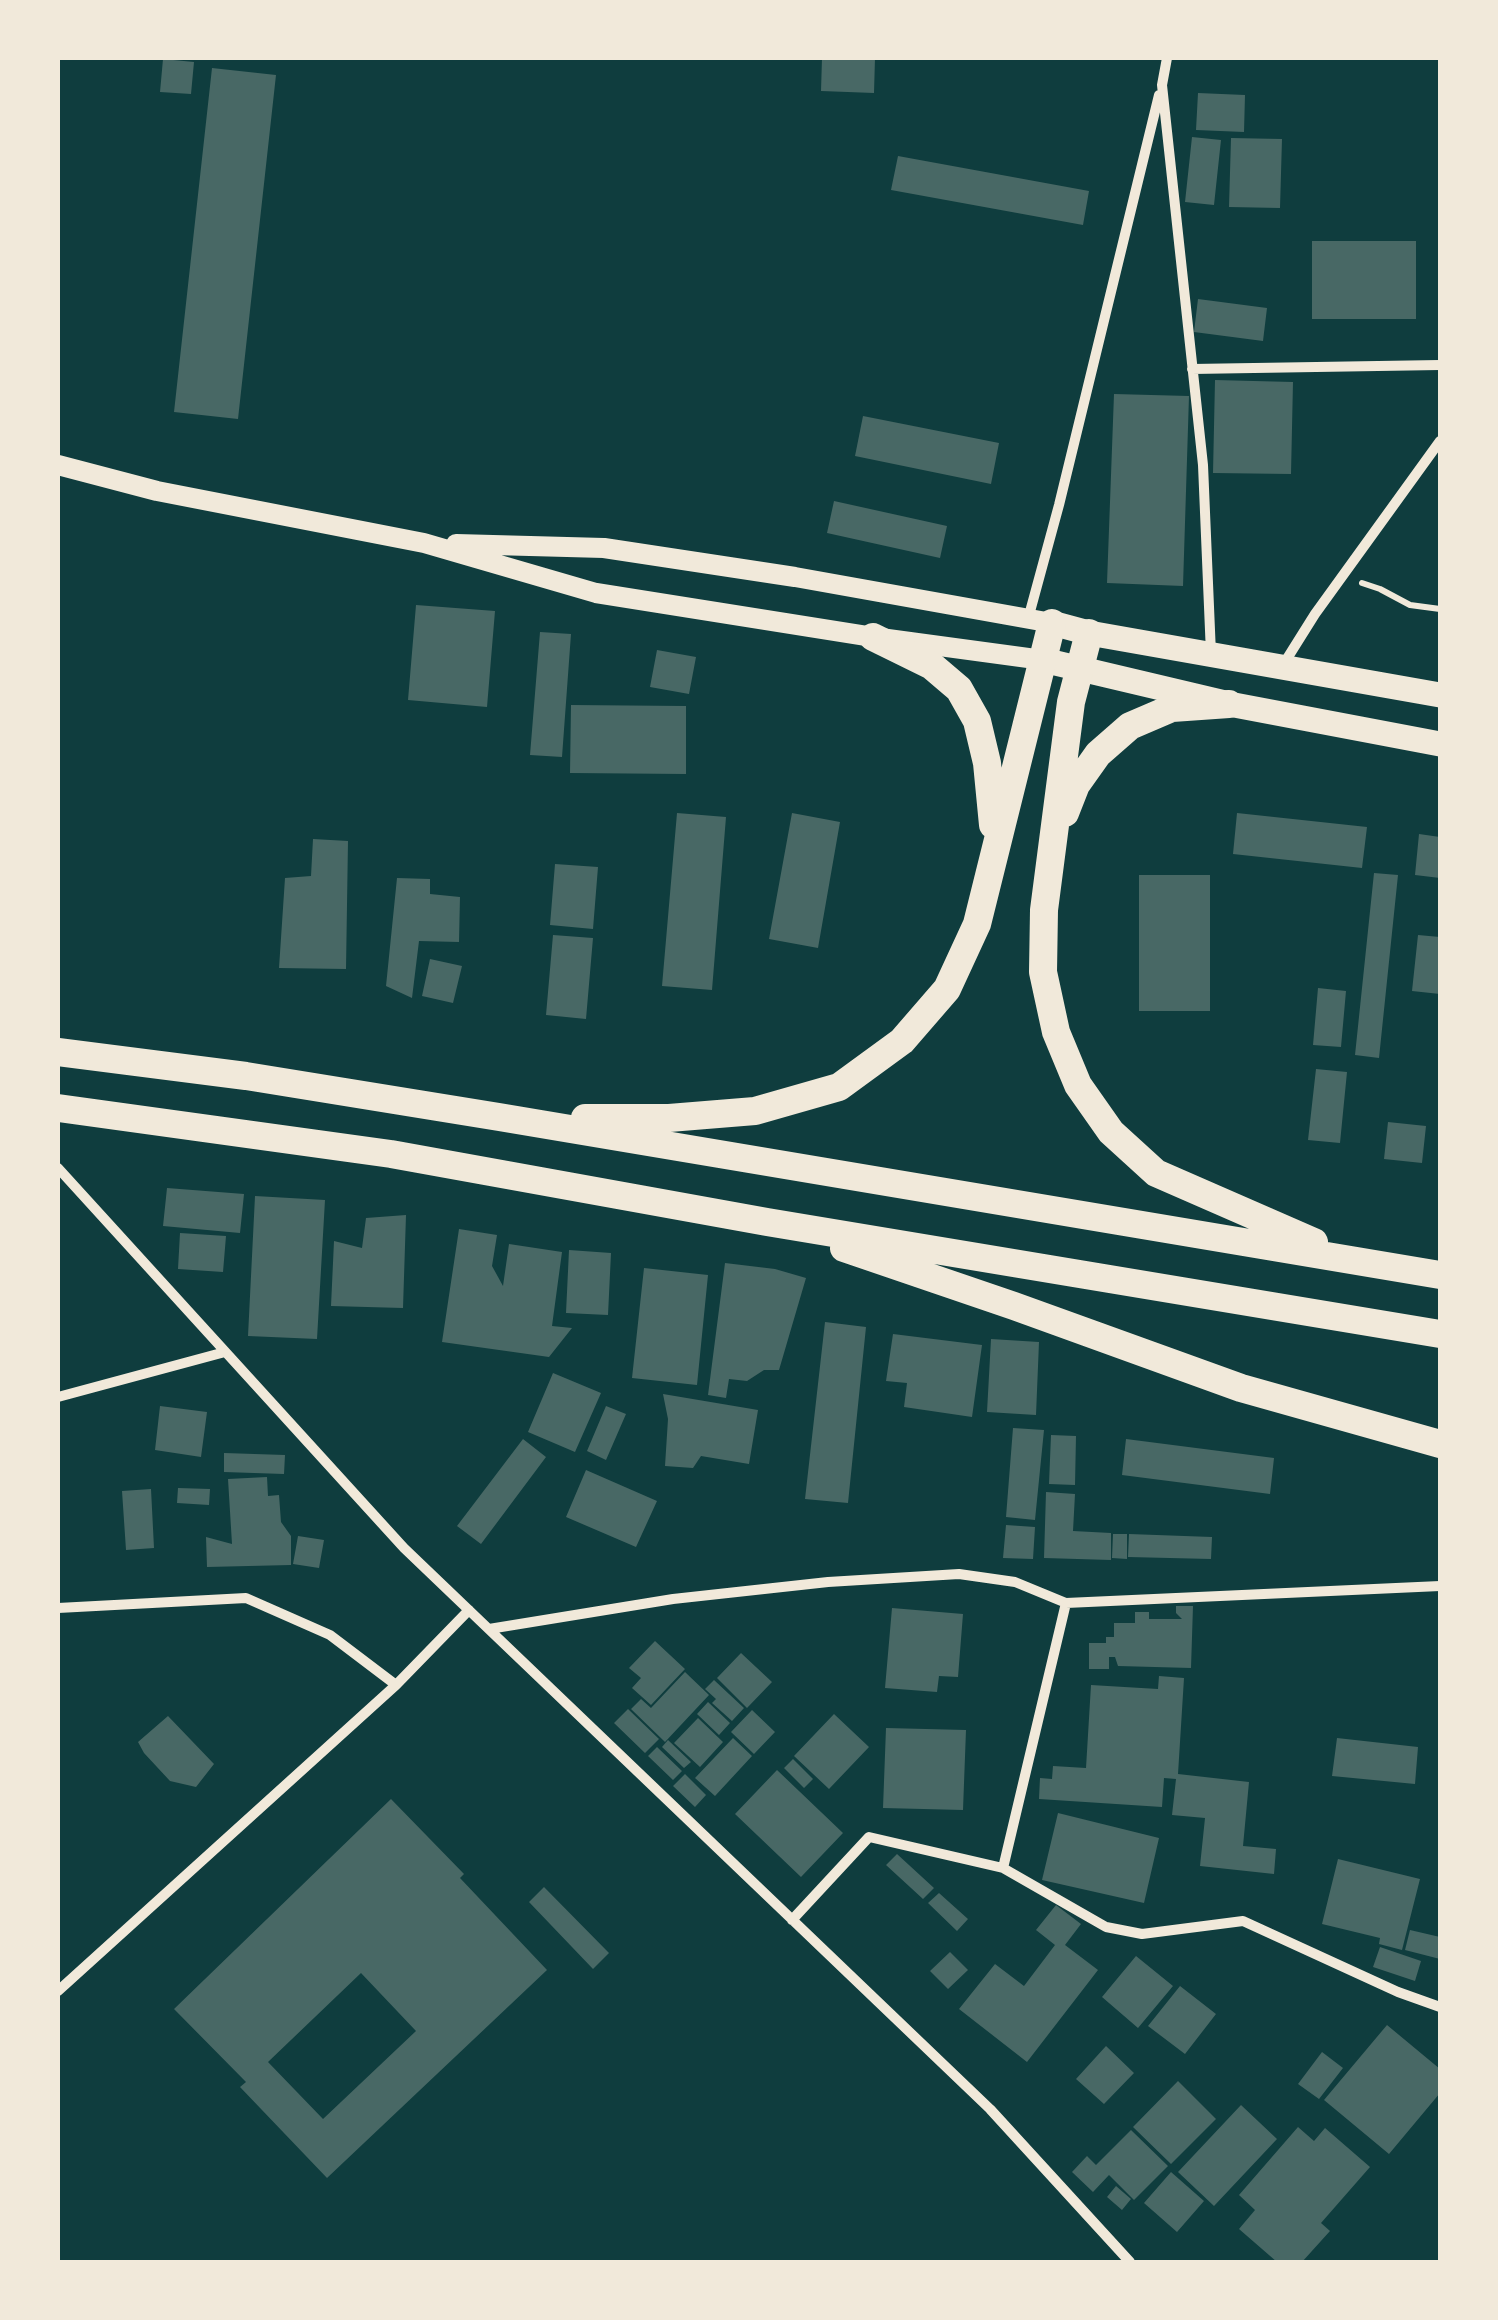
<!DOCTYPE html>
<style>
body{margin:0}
#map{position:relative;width:1498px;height:2320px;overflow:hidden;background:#0f3d3e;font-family:"IBM Plex Sans",sans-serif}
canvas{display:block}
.frame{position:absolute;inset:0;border:60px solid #f1e9da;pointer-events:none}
</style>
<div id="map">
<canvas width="1498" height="2320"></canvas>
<div class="frame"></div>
</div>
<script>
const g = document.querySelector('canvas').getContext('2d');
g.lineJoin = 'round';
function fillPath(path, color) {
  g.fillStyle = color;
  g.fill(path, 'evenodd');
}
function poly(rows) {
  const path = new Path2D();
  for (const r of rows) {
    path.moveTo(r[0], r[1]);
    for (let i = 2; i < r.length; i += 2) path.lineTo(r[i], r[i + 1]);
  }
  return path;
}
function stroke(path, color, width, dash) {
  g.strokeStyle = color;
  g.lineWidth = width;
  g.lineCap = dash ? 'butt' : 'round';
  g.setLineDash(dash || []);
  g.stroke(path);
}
const building = poly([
 [822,58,875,58,874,93,821,91],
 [163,59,194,62,191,94,160,92],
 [212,68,276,75,238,419,174,412],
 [1198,93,1245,95,1244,132,1196,130],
 [1192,137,1221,140,1214,205,1185,202],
 [1231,138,1282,139,1280,208,1229,207],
 [898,156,1089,191,1083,225,891,190],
 [1312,241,1416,241,1416,319,1312,319],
 [1198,299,1267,308,1263,341,1194,332],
 [1215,380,1293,382,1291,474,1213,473],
 [1114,394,1189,396,1183,586,1107,583],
 [863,416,999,443,991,484,855,456],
 [834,501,947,526,940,558,827,533],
 [416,605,495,611,487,707,408,700],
 [540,632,571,634,562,757,530,755],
 [657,650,696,657,689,694,650,687],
 [571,705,686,706,686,774,570,773],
 [677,813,726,817,712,990,662,986],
 [792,813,840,822,818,948,769,939],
 [1237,813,1367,827,1362,868,1233,854],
 [1419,834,1440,837,1440,878,1415,875],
 [313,839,348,841,346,969,279,968,285,878,311,876],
 [555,864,598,867,593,929,550,925],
 [1374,873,1398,875,1379,1058,1355,1055],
 [1139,875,1210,875,1210,1011,1139,1011],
 [397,878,430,879,430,894,460,897,459,942,419,941,412,998,386,986],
 [553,935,593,938,586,1019,546,1015],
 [1418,935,1440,937,1440,994,1412,991],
 [430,959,462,966,453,1003,422,996],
 [1318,988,1346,991,1341,1047,1313,1045],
 [1316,1069,1347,1072,1340,1143,1308,1140],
 [1388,1122,1426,1126,1422,1163,1384,1159],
 [167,1188,244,1194,240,1233,163,1226],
 [255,1196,325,1200,317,1339,248,1336],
 [406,1215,403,1308,331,1306,334,1241,362,1248,366,1218],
 [459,1229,497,1235,492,1266,503,1286,509,1244,562,1252,552,1326,572,1328,549,1357,442,1342],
 [180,1233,226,1236,223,1272,178,1269],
 [569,1250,611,1253,608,1315,566,1313],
 [725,1263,775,1269,806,1278,779,1370,764,1370,747,1381,729,1379,726,1398,708,1395],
 [644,1268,708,1275,697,1385,632,1378],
 [825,1322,866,1327,848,1503,805,1499],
 [893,1334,982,1345,972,1417,904,1407,907,1383,886,1381],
 [991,1339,1039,1342,1036,1415,987,1412],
 [553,1373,601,1393,575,1452,528,1432],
 [663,1394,758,1410,749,1464,701,1456,693,1468,665,1466,668,1419],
 [160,1406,207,1412,201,1457,155,1450],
 [606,1406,626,1414,606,1460,587,1451],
 [1013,1428,1044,1430,1035,1520,1006,1517],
 [1051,1435,1076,1436,1075,1485,1049,1484],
 [523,1439,546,1457,481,1544,457,1526],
 [1126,1439,1274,1458,1270,1494,1122,1475],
 [224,1453,285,1455,284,1474,224,1472],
 [586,1470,657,1501,636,1547,566,1517],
 [267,1477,268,1496,279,1495,281,1522,291,1536,291,1565,207,1567,206,1537,232,1544,228,1479],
 [178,1488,210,1489,209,1505,177,1503],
 [151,1489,154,1548,126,1550,122,1491],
 [1046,1492,1075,1494,1073,1531,1111,1533,1111,1560,1044,1558],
 [1006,1525,1035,1527,1033,1559,1003,1558],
 [1113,1534,1127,1534,1127,1559,1112,1558],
 [1129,1534,1212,1537,1211,1559,1128,1557],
 [298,1536,324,1540,319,1568,293,1564],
 [1176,1606,1193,1606,1191,1668,1118,1666,1115,1657,1109,1657,1109,1669,1089,1669,1089,1643,1106,1643,1106,1637,1114,1637,1114,1623,1135,1623,1135,1612,1149,1612,1149,1619,1182,1619,1176,1613],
 [892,1608,963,1614,958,1677,939,1676,937,1692,885,1688],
 [655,1641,685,1669,651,1705,632,1688,641,1678,629,1668],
 [741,1653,772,1682,747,1708,717,1678],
 [685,1672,709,1695,665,1742,631,1709,641,1699,651,1708],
 [1159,1676,1184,1678,1178,1774,1249,1782,1243,1846,1276,1849,1274,1874,1200,1866,1205,1818,1172,1815,1176,1779,1164,1778,1162,1807,1039,1799,1040,1778,1052,1779,1053,1766,1086,1768,1091,1685,1158,1689],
 [714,1680,744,1708,732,1721,712,1703,716,1699,705,1689],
 [708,1702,730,1723,719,1735,697,1714],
 [628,1709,659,1739,645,1753,614,1723],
 [752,1710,775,1732,754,1754,731,1732],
 [834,1714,869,1747,829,1789,794,1756],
 [168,1716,214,1764,196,1787,170,1781,144,1753,138,1742],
 [698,1718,723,1742,700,1767,674,1743],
 [886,1728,966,1730,963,1810,883,1808],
 [733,1738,752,1756,715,1796,695,1778],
 [1337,1738,1418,1747,1415,1784,1332,1776],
 [668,1740,691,1762,684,1768,662,1747],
 [657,1747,682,1771,673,1780,648,1756],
 [793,1759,813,1779,804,1788,784,1768],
 [777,1770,843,1833,801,1877,735,1814],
 [685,1774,706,1795,695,1807,673,1786],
 [391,1799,464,1874,460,1878,547,1970,327,2178,240,2087,246,2082,174,2009],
 [361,1973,416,2031,323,2119,268,2062],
 [1058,1813,1159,1838,1144,1903,1042,1880],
 [897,1854,934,1888,923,1899,886,1865],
 [1338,1859,1420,1879,1402,1950,1379,1944,1380,1938,1322,1924],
 [544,1887,609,1953,593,1969,529,1902],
 [939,1893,968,1919,957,1931,928,1903],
 [1056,1905,1081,1924,1065,1945,1098,1970,1027,2062,959,2009,995,1964,1024,1986,1055,1945,1036,1930],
 [1410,1930,1440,1937,1440,1959,1405,1950],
 [1380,1947,1421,1961,1415,1981,1373,1967],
 [950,1952,968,1970,948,1989,930,1971],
 [1136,1956,1173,1986,1138,2028,1102,1997],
 [1180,1986,1216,2014,1185,2054,1148,2026],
 [1387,2025,1440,2069,1440,2093,1389,2154,1324,2100],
 [1106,2046,1134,2073,1104,2104,1076,2079],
 [1322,2052,1343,2068,1319,2099,1298,2084],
 [1178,2081,1216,2119,1171,2164,1133,2127],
 [1241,2105,1277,2139,1214,2206,1178,2172],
 [1298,2127,1314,2141,1325,2128,1370,2167,1321,2223,1330,2231,1302,2262,1277,2262,1239,2229,1255,2210,1239,2195],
 [1131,2130,1168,2166,1134,2200,1109,2175,1093,2192,1072,2172,1087,2156,1096,2165],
 [1171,2172,1204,2201,1177,2232,1144,2203],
 [1116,2186,1131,2199,1122,2210,1107,2197]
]);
const path = poly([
 [1362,583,1380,589,1410,605,1440,609]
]);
const minor = poly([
 [1167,58,1162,85,1203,465,1211,654],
 [1192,369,1440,365],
 [1028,619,1059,505,1159,95],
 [1283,665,1315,614,1440,441],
 [58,1168,404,1548,990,2109,1130,2262],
 [58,1397,225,1352],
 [58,1608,246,1598,330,1635,396,1685],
 [489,1629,673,1599,828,1582,959,1574,1015,1582,1066,1603,1440,1586],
 [1003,1868,1106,1927,1142,1934,1243,1921,1398,1992,1440,2007],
 [792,1920,869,1837,1003,1868,1066,1603],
 [58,1991,396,1685,469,1610]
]);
const secondary = poly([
 [58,465,157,491,424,543,596,593,873,637,1043,660],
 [456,544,604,548,795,577,1052,623]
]);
const primary = poly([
 [1052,623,1089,633,1440,695],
 [1043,660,1229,704,1440,744]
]);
const trunk = poly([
 [1089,633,1071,702,1044,910,1043,972,1056,1032,1078,1085,1111,1132,1156,1173,1314,1242],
 [873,637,932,666,959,689,977,721,987,763,993,825],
 [1065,813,1076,785,1098,754,1130,726,1172,708,1229,704],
 [58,1052,246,1076,499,1117,1440,1275],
 [58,1108,391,1154,767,1222,1440,1334],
 [585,1118,669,1118,755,1111,839,1087,902,1041,947,989,977,924,1052,623],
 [844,1248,1014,1306,1241,1388,1440,1444]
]);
fillPath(building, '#486865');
stroke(path, '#f1e9da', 6);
stroke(minor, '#f1e9da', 10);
stroke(secondary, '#f1e9da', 20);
stroke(primary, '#f1e9da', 25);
stroke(trunk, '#f1e9da', 28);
</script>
